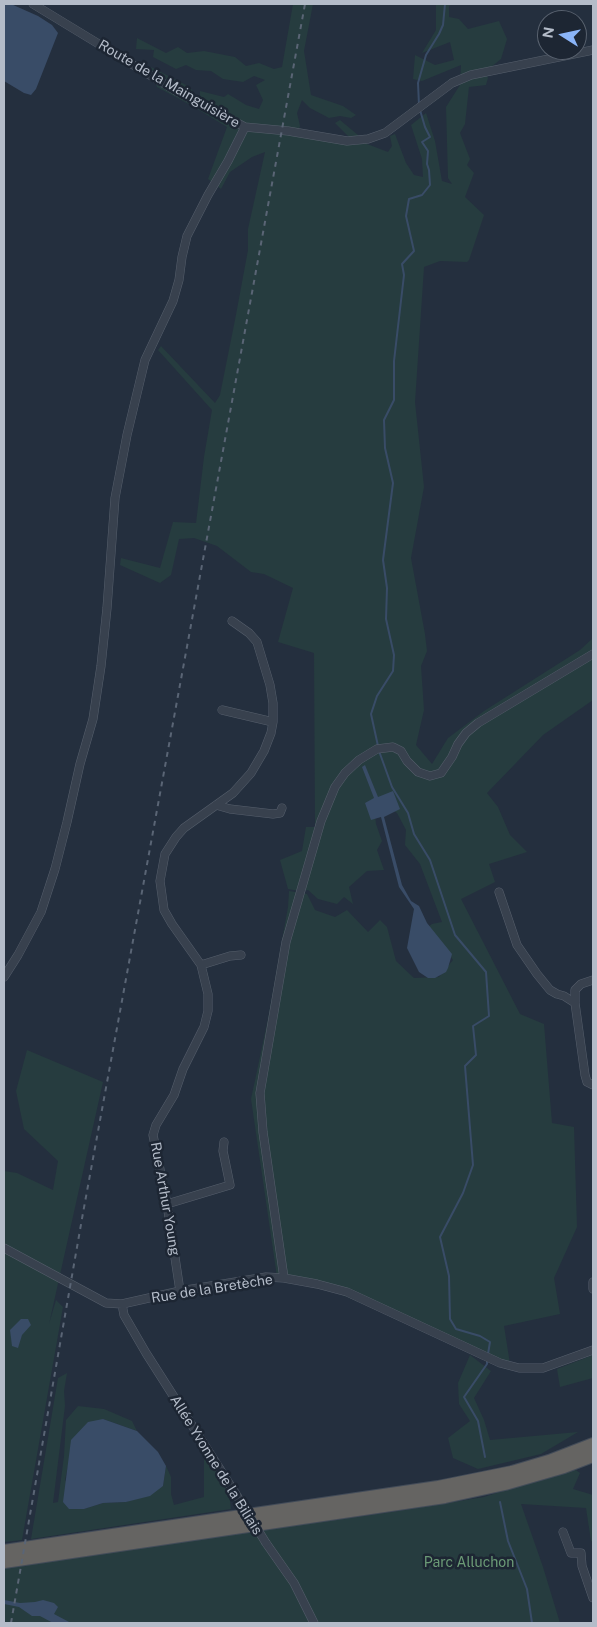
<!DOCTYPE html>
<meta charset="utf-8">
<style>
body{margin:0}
#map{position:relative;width:597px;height:1627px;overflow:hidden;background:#242f3e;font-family:"Public Sans",sans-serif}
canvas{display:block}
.frame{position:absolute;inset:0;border:5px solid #b4bcc9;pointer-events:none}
.north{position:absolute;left:537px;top:10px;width:50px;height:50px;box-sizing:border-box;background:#1d2633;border:1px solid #59626f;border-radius:50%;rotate:280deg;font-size:14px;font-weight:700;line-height:20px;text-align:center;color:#b4bcc9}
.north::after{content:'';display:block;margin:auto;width:18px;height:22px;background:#8ab4f8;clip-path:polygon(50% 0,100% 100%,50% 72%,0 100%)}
</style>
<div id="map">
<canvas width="597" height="1627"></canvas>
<div class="frame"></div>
<div class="north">N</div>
</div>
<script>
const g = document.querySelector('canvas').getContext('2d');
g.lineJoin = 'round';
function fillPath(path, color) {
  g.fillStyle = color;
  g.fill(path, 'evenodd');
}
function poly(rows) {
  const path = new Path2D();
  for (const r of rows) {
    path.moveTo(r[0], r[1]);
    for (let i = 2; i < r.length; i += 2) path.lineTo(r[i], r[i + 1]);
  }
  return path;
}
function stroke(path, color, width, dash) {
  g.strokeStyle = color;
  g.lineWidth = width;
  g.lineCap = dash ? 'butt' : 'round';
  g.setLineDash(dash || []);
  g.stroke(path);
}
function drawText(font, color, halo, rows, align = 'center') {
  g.font = font + ' "Public Sans",sans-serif';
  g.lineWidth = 5;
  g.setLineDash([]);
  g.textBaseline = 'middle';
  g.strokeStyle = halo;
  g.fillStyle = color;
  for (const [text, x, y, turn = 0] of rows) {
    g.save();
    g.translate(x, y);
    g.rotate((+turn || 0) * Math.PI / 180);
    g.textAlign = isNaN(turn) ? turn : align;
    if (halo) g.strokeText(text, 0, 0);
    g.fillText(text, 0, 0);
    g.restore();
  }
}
const green = poly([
 [293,4,313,4,304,51,311,95,343,106,356,115,351,118,340,116,329,118,310,108,302,100,297,113,300,126,296,136,357,145,335,123,340,120,358,135,367,144,388,152,392,146,390,136,395,134,406,163,414,175,423,177,422,159,411,125,426,113,435,141,442,181,452,184,448,178,446,107,460,85,461,65,422,81,413,79,415,55,435,65,454,60,450,42,422,53,436,30,436,4,453,4,449,6,449,17,459,19,468,29,499,21,507,39,501,59,491,67,484,69,488,78,486,85,469,87,465,124,460,133,470,159,467,165,474,173,465,197,484,215,469,260,467,262,440,261,424,267,415,402,424,487,411,558,425,634,427,651,421,666,424,710,416,745,432,764,448,738,484,711,580,650,593,638,593,700,543,735,487,793,498,807,510,835,527,852,489,864,495,882,461,899,520,1014,544,1024,552,1123,574,1127,577,1227,554,1278,560,1314,504,1326,511,1370,447,1338,337,1293,277,1277,251,1099,268,1019,288,907,289,891,307,894,315,910,335,917,347,910,368,932,380,920,387,927,396,961,414,978,439,977,453,960,436,937,425,929,432,924,442,922,420,864,405,845,406,830,397,813,381,802,374,805,376,824,382,841,377,850,384,870,367,871,349,887,353,904,344,897,337,904,318,899,308,890,300,891,288,889,280,860,302,851,306,827,315,827,314,653,278,642,293,588,264,574,251,572,217,546,194,538,179,539,171,575,160,583,120,565,121,558,160,568,173,522,196,523,204,457,212,410,158,350,161,346,215,403,220,395,235,320,248,250,248,229,265,152,252,157,230,172,221,189,208,179,227,127,194,107,157,87,151,67,190,87,195,95,200,97,200,91,224,97,228,94,246,105,259,109,263,100,256,85,265,80,254,76,243,82,223,79,211,71,196,70,186,65,176,69,153,57,154,50,136,49,137,38,166,53,178,47,187,53,204,51,235,57,246,66,259,63,274,69,282,67],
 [27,1050,103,1082,49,1324,56,1300,63,1307,22,1540,4,1542,4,1171,17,1173,53,1190,58,1161,24,1129,16,1091],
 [470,1355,491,1371,474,1398,484,1420,490,1440,578,1432,541,1454,478,1469,453,1458,448,1438,470,1421,459,1404,458,1383],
 [593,1355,593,1378,560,1387,557,1369],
 [67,1373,64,1391,65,1406,53,1503,58,1502,64,1456,66,1420,78,1406,104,1409,132,1421,137,1431,103,1419,68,1466,65,1480,84,1509,103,1503,126,1502,163,1486,166,1466,171,1477,171,1494,174,1505,204,1497,204,1452,229,1493,231,1509,31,1539,58,1378],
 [573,1468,580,1473,573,1489,593,1495,593,1542,591,1541,586,1508,521,1504,543,1567,560,1623,4,1623,4,1567,30,1562,392,1512,484,1497]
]);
const water = poly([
 [4,4,11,4,38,16,52,25,58,33,36,89,31,95,24,93,4,81],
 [365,765,378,797,393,791,400,809,384,817,402,885,411,901,419,906,427,923,452,954,448,968,446,972,435,978,428,978,419,972,407,948,414,909,399,887,381,817,371,820,365,803,374,798,362,767],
 [21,1319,28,1319,31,1325,22,1335,18,1348,12,1346,10,1330],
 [103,1419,137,1431,158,1452,166,1466,163,1486,150,1496,126,1502,103,1503,84,1509,69,1509,63,1502,71,1440,88,1422],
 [4,1600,20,1603,35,1602,43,1600,54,1603,58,1607,54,1614,71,1623,53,1623,40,1616,32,1616,19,1607,4,1604]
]);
const stream = poly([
 [419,105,418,83,426,55,439,34,443,25,445,4],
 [378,746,371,714,377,696,393,671,394,655,386,619,387,588,383,560,393,483,385,448,384,420,394,400,394,361,404,275,402,264,414,251,406,216,409,199,422,195,430,185,429,170,427,164,428,151,422,142,430,137,425,127,420,110],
 [379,751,392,787,408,813,414,834,430,860,455,935,486,972,489,1016,473,1026,476,1055,465,1066,473,1165,463,1193,440,1237,449,1276,450,1319,456,1329,480,1336,490,1342,488,1354],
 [485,1457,478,1421,464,1397,487,1364,487,1359],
 [500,1502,508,1541,527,1589,532,1623]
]);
const minor = poly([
 [33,4,176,91,245,127,288,131,347,141,368,139,385,133,452,83,471,75,593,50],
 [222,710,273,722],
 [216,805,230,809,273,814,280,813,282,808],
 [499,892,517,945,537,974,550,990,557,994,564,996,575,1003],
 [201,965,230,956,241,955],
 [4,977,18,955,41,912,55,869,67,822,80,764,93,719,101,666,107,608,115,498,127,435,145,360,173,301,179,280,182,257,187,236,208,195,228,161,245,127],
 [593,980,581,984,575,990,575,1003,585,1075,587,1082,593,1085],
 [167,1204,230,1185,223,1151,224,1142],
 [4,1248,106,1303,122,1304,180,1291,266,1277,284,1278,317,1284,347,1292,500,1363,519,1368,543,1368,593,1350],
 [284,1278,263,1132,260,1093,286,942,321,821,335,787,345,773,359,760,377,749,393,747,401,751,407,761,418,772,430,776,441,773,452,757,458,744,466,733,478,723,593,654],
 [593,1282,593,1289],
 [180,1291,167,1204,153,1135,156,1125,174,1095,183,1069,204,1027,208,1011,208,994,201,965,172,924,164,910,160,881,165,854,176,837,184,828,233,793,251,773,264,751,271,733,273,722,273,703,270,685,257,642,249,633,232,621],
 [122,1304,124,1315,146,1353,237,1496],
 [563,1532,571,1553,581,1553,582,1566,593,1598],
 [266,1543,294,1583,314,1623]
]);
const trunk = poly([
 [4,1551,438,1487,512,1472,549,1461,593,1444],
 [4,1562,445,1497,505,1484,564,1467,593,1456]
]);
const rail = poly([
 [11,1623,83,1213,305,4]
]);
const minorBridge = poly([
 [237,1496,266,1543]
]);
const streetNames = [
 ["Route de la Mainguisière",169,84,30],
 ["Rue Arthur Young",165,1199,80],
 ["Rue de la Bretèche",212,1289,-9],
 ["Allée Yvonne de la Biliais",216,1465,58]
];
const parkNames = [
 ["Parc Alluchon",469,1563]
];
fillPath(green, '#263c3f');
fillPath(water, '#394c67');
stroke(stream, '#394c67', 2);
stroke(minor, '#565f6c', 9);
stroke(trunk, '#434c59', 14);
stroke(minor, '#38414e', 8);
stroke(trunk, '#656462', 12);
stroke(rail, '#5a6575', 2, [5, 5]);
stroke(minorBridge, '#565f6c', 9, []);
stroke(minorBridge, '#38414e', 8);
drawText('14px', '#b4bcc9', '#1d2633', streetNames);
drawText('14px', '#6b9a76', '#1d2633', parkNames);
</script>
